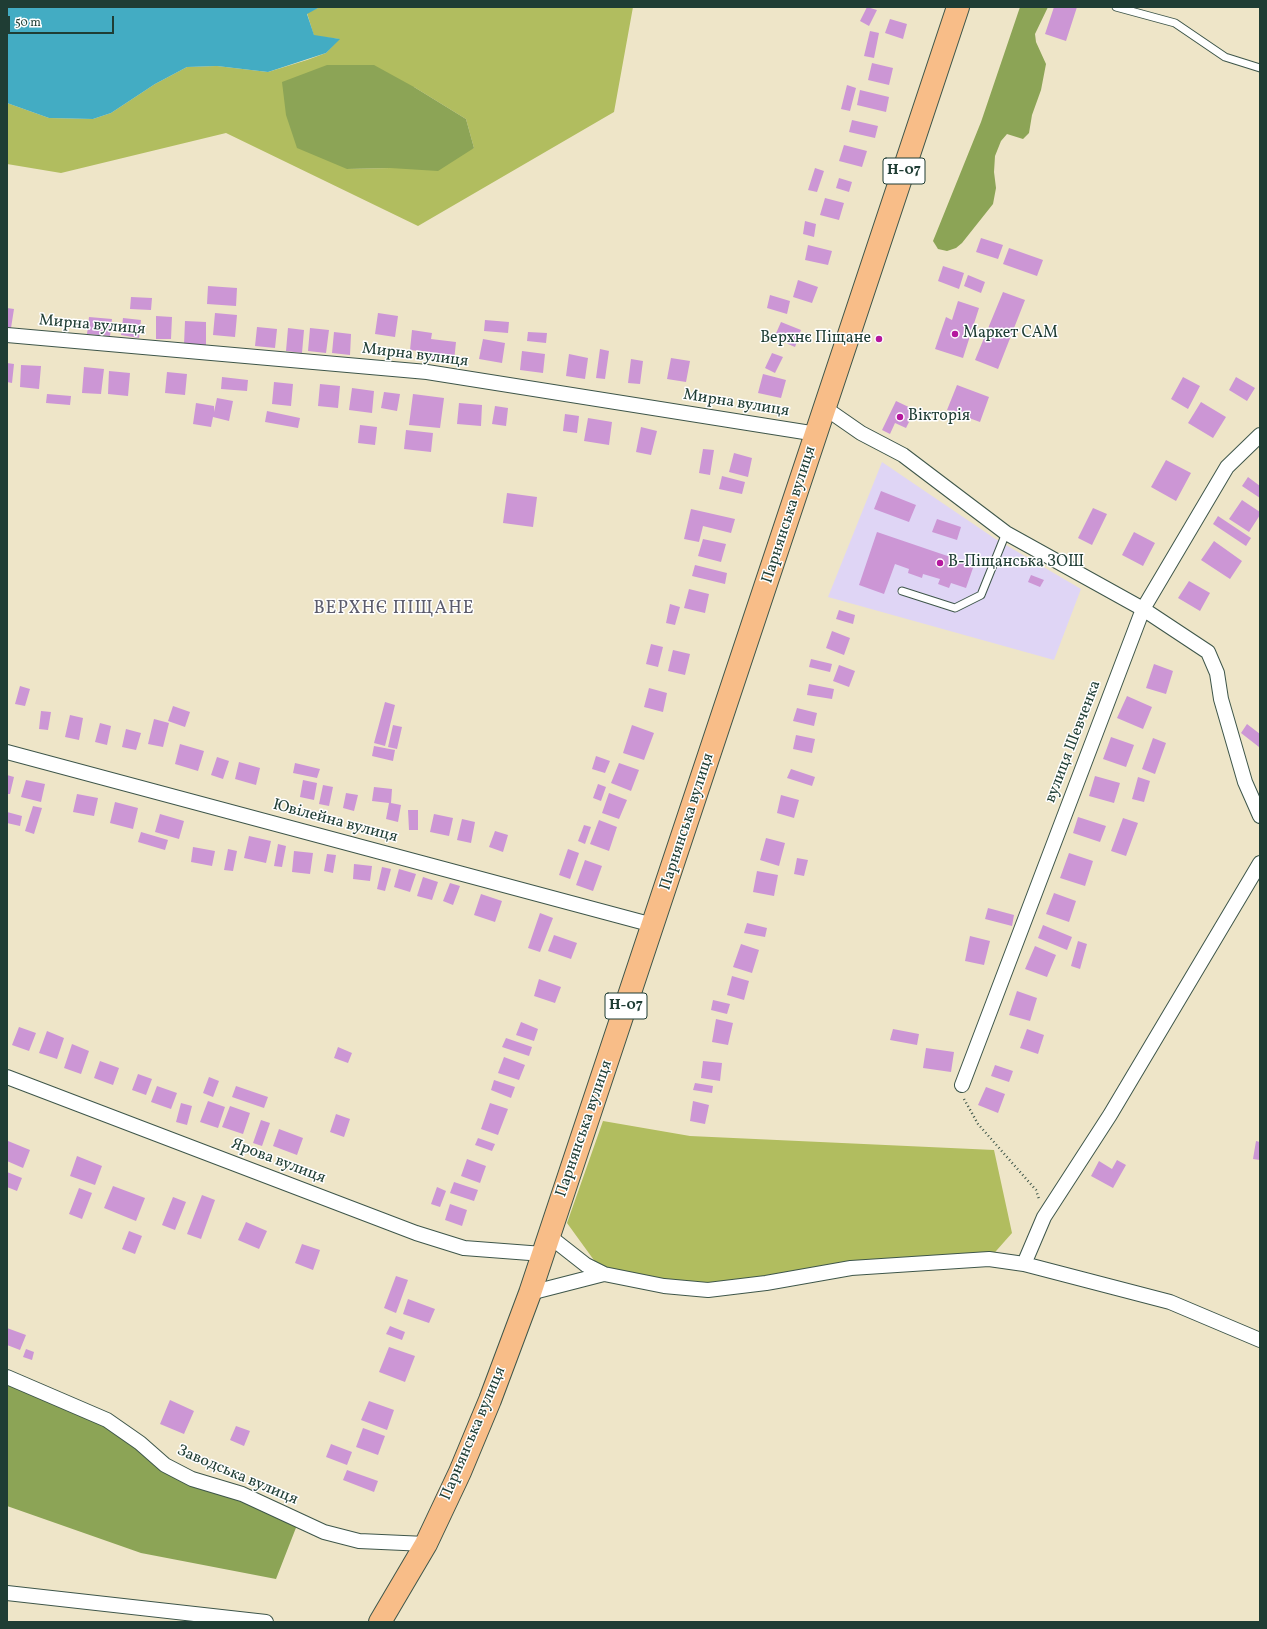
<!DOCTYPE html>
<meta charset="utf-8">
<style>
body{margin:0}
#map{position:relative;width:1267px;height:1629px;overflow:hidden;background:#eee5c8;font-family:Vollkorn,serif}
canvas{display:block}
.frame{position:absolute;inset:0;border:8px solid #1f3d34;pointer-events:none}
.scale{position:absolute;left:8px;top:16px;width:106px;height:18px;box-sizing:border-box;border:2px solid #1f3d34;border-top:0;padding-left:5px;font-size:12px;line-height:14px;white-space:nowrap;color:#1f3d34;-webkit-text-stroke:3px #fff;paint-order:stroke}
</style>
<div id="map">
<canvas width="1267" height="1629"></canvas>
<div class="frame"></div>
<div class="scale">50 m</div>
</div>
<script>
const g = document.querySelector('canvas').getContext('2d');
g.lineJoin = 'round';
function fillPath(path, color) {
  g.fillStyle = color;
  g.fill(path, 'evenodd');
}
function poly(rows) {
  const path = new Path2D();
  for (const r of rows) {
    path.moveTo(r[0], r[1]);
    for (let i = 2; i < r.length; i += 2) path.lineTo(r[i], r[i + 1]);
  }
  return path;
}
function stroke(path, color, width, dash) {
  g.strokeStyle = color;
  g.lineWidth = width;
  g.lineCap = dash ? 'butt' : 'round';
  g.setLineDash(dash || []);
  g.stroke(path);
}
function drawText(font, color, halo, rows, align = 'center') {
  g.font = font + ' Vollkorn,serif';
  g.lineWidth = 3;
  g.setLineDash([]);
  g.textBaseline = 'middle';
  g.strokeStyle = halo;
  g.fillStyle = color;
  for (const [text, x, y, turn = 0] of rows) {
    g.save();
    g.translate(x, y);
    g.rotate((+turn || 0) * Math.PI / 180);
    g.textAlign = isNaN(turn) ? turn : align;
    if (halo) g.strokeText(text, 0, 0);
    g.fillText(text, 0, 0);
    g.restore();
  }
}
const built = poly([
 [882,462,994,538,1081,589,1054,660,828,597]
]);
const green = poly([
 [320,7,633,7,614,112,418,226,226,133,61,173,7,164,7,103,49,118,93,119,111,113,155,84,187,67,217,66,268,72,307,60,326,53,339,39,314,36,307,13],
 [414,87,466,119,474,148,390,168,347,169],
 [603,1121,690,1136,994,1150,1012,1233,989,1259,708,1290,604,1274,567,1223]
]);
const forest = poly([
 [1020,7,1048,7,1035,34,1036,42,1046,64,1041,90,1032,115,1029,133,1023,139,1007,134,1001,141,995,156,994,172,996,188,993,204,962,243,956,248,947,251,938,249,933,241,981,122],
 [327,65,374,65,414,87,466,119,474,148,438,171,390,168,347,169,297,148,286,115,282,82],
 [7,1377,65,1401,165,1465,299,1520,276,1579,141,1553,7,1506]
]);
const water = poly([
 [7,7,320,7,307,14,314,35,340,39,326,53,268,72,217,66,187,67,155,84,111,113,93,119,49,118,7,103]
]);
const building = poly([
 [867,7,877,10,869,26,860,21],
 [1054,7,1077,7,1066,41,1045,34],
 [890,19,907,24,903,39,885,33],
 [870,31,879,33,874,58,864,56],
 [872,63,893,68,889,85,868,80],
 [847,85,856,88,850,111,841,109],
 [860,90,889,97,886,112,857,105],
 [852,120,878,126,875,138,849,132],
 [844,145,867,151,862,167,839,161],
 [815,168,824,171,817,192,808,190],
 [839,178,852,182,849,192,836,188],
 [825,198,844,203,839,220,820,215],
 [805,221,816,224,814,237,803,234],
 [981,238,1003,245,998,259,976,252],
 [808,245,832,251,828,265,805,260],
 [1009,248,1043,260,1037,276,1003,264],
 [943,266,964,273,959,289,938,281],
 [968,275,985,282,981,293,964,286],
 [798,280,818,287,812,303,793,297],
 [208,286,237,288,236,306,207,304],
 [1003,292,1025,300,998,369,975,360],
 [770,295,790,301,787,314,767,308],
 [131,297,152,298,151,310,130,309],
 [958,301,979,308,963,358,935,349,946,317,952,320],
 [7,308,14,309,11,328,7,327],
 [215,313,237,315,235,337,213,335],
 [378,313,398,316,395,337,375,334],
 [156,316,172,317,171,339,156,339],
 [89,317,112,319,110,336,87,334],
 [123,318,141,320,139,338,121,335],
 [485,320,509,322,508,333,484,331],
 [185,321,206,322,206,346,184,345],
 [781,322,801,330,795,347,774,338],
 [257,327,277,329,275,348,255,346],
 [288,328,304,330,302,353,286,351],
 [310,328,329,330,326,353,308,351],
 [412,330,432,333,431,339,456,342,454,361,429,358,429,352,410,350],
 [334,332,351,334,350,355,332,353],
 [528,332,547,333,546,343,527,341],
 [483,339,505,343,502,363,479,359],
 [600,349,609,351,605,379,596,378],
 [522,351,545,354,543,373,520,370],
 [772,353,783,357,775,373,765,368],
 [569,354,588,358,585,379,566,376],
 [671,358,690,361,686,382,667,379],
 [631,359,643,361,640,384,628,383],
 [7,363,14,364,12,383,7,382],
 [21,365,41,366,39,389,20,387],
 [84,367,104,369,101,394,82,393],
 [109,371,130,373,128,396,108,394],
 [167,372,187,374,185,395,165,393],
 [763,374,786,380,781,398,758,393],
 [222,377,248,380,247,391,221,389],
 [1183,377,1200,386,1188,409,1171,399],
 [1236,377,1255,388,1247,401,1229,390],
 [274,382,293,384,291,406,272,404],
 [320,384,340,386,338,408,318,406],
 [957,385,989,397,980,422,947,410],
 [352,388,374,391,372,413,349,410],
 [384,392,400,394,397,411,381,408],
 [47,394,71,396,70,405,46,403],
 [413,394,444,398,440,428,409,425],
 [217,398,233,401,229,421,213,417,211,427,193,424,196,403,214,406,214,412],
 [896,401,915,410,906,428,895,423,890,434,882,430],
 [1201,402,1226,417,1213,438,1188,423],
 [459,403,482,405,481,426,457,424],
 [495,406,508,408,506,426,492,424],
 [267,411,300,418,298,428,265,422],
 [565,414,579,416,577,433,563,431],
 [588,418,612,422,609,445,584,441],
 [360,425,377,427,375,445,358,443],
 [641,427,657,431,651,455,636,452],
 [406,430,433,433,431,452,404,449],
 [703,449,714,450,710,475,699,473],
 [734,453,752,458,748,477,729,472],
 [1166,460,1191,473,1176,501,1151,487],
 [722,476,745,482,742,494,719,489],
 [1248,477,1260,486,1260,498,1242,486],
 [881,491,916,505,909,522,874,509],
 [507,493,537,497,533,527,503,523],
 [1242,500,1260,512,1260,515,1249,532,1229,519],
 [1093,508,1107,514,1092,545,1078,538],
 [691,509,735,519,731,533,703,526,699,542,684,539],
 [1218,516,1251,538,1246,546,1213,524],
 [937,519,961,527,957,540,932,532],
 [877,532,974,565,966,588,951,583,949,588,938,584,940,579,923,574,922,578,908,573,909,569,895,564,884,594,859,585],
 [1134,532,1155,543,1143,566,1122,555],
 [703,539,726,544,721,562,698,556],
 [1214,541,1242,561,1230,579,1201,560],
 [695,565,727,573,725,584,692,576],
 [1031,575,1044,580,1040,587,1028,582],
 [1189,581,1210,593,1200,611,1178,598],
 [689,589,709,594,705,613,684,608],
 [670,604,680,607,675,625,666,623],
 [839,610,855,615,853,624,836,619],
 [832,631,850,638,844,655,826,648],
 [651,644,663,647,658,667,646,664],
 [673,650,690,654,685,675,668,671],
 [811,659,832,664,830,672,809,667],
 [1154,664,1173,671,1166,694,1146,688],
 [839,665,855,671,849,687,833,681],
 [809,684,834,689,832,699,807,695],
 [20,686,30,689,25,706,15,704],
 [649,688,667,693,663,712,644,707],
 [1127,696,1152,707,1143,729,1117,718],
 [385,702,395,705,385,746,374,743],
 [173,706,190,712,185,727,168,721],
 [797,708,817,713,814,726,793,721],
 [41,711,51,712,48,730,39,729],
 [70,715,83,718,79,740,65,737],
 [154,719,169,723,163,747,148,744],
 [100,723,111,726,107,745,95,742],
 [1247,724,1260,734,1259,747,1241,733],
 [393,725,402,727,397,749,388,747],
 [632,725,654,733,644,760,623,753],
 [126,729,141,733,136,750,122,747],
 [796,735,815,739,812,753,793,749],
 [1111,737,1134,745,1126,767,1103,759],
 [1153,738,1166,743,1155,774,1142,769],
 [180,744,204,751,198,771,175,764],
 [374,746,395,750,393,761,372,756],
 [596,756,610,761,605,773,592,769],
 [217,757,229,761,223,779,211,775],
 [239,762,260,768,256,785,235,779],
 [295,763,320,769,317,778,293,773],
 [619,763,639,770,631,791,611,783],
 [791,769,815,777,812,786,787,778],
 [7,775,14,777,10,794,7,794],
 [1095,776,1120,783,1114,803,1089,796],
 [1138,777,1150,781,1144,802,1132,799],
 [26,780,45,784,41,802,21,797],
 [303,780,317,783,314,800,300,797],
 [598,784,606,787,601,801,593,798],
 [323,785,333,787,329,806,319,804],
 [374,787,392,789,391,803,401,805,398,822,386,819,389,803,372,801],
 [346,793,358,795,354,811,343,808],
 [609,793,627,800,619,819,602,813],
 [77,794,98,798,94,816,73,812],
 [781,795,799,800,794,818,777,813],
 [115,802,138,808,133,829,110,823],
 [33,806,42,808,34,834,25,831],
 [408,810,418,810,418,830,409,830],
 [7,812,22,816,20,826,7,823],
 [160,814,184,821,179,839,155,832],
 [434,814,453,818,449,836,430,832],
 [1078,817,1106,826,1100,842,1073,833],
 [1123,818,1138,823,1126,856,1111,851],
 [462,819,475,822,471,843,457,840],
 [599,820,617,827,609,851,590,844],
 [584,825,591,827,585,844,578,841],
 [495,831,508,835,503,852,489,847],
 [141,832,168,840,165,850,138,842],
 [249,836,271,841,266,863,244,858],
 [766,838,785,843,779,866,760,860],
 [278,844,286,846,282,867,274,866],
 [193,847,215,851,212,866,191,862],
 [228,849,237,851,233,871,224,870],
 [568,849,579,853,570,879,559,875],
 [294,851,313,853,310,874,292,872],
 [1069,853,1093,861,1085,886,1060,878],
 [327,854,336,855,333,873,324,871],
 [797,858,808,860,804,876,794,874],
 [585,860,602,866,593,891,576,885],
 [354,864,372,866,370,881,353,879],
 [382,867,391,869,385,891,377,889],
 [399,869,416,874,410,892,394,887],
 [757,871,778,875,774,896,753,892],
 [423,877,438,882,432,900,417,896],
 [450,883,460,886,453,905,443,901],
 [1054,893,1076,901,1069,922,1046,914],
 [481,894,502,901,495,922,474,915],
 [988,908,1014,915,1012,926,985,919],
 [540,913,553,918,540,952,528,948],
 [747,923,767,928,765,937,744,933],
 [1043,925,1072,937,1067,950,1038,938],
 [554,935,577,943,571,959,548,951],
 [970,936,990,941,984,965,965,961],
 [1078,941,1087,944,1080,969,1071,966],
 [741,944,759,950,752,973,733,967],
 [1035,946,1056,955,1047,977,1025,969],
 [732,976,749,981,744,1000,727,995],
 [539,979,561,987,555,1003,534,996],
 [1017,991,1037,998,1030,1021,1009,1015],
 [713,1000,730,1004,727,1014,711,1010],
 [716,1019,733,1023,728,1045,712,1042],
 [521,1022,538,1029,534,1041,516,1035],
 [19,1027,36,1033,29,1051,12,1045],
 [893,1029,919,1034,917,1045,890,1040],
 [1027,1029,1044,1035,1038,1054,1020,1048],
 [47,1031,64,1038,57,1059,39,1053],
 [506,1038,532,1047,529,1056,502,1047],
 [72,1044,89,1051,81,1074,64,1068],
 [338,1047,352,1053,348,1063,334,1058],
 [926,1048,954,1052,951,1072,923,1068],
 [504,1057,525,1065,519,1080,498,1073],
 [100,1061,119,1068,113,1085,94,1078],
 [703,1061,722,1063,720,1081,701,1078],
 [995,1065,1013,1071,1009,1082,991,1076],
 [138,1074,152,1079,146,1095,132,1090],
 [209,1077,219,1081,213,1097,203,1093],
 [494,1080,515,1087,511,1098,491,1090],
 [695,1083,713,1086,712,1093,693,1090],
 [157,1086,177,1093,171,1109,151,1102],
 [236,1086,268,1097,264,1108,232,1097],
 [986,1087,1005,1094,998,1113,978,1105],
 [208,1101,225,1107,218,1128,200,1122],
 [693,1101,709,1105,705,1124,690,1121],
 [181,1103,192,1106,187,1125,176,1122],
 [490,1103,508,1109,498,1135,481,1129],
 [230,1106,250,1113,243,1134,222,1127],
 [336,1114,350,1119,344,1137,330,1132],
 [261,1120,270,1123,262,1146,253,1143],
 [279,1129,303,1138,297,1155,273,1146],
 [478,1138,495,1144,492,1151,475,1145],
 [8,1141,30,1150,23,1168,7,1161],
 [1256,1141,1260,1142,1260,1160,1253,1159],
 [77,1156,102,1166,95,1185,70,1176],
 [467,1159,486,1166,480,1183,461,1176],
 [1117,1160,1126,1165,1113,1188,1091,1176,1099,1161,1112,1169],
 [7,1172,22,1178,17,1191,7,1187],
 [454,1182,478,1190,474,1201,450,1193],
 [113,1186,145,1198,136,1221,104,1208],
 [437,1187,446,1191,440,1207,431,1204],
 [79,1188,92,1193,82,1219,69,1214],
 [202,1195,215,1200,201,1239,187,1234],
 [173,1197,186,1202,175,1230,162,1225],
 [450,1204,467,1210,462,1226,445,1220],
 [246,1222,267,1231,259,1249,238,1240],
 [129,1231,142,1236,135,1254,122,1249],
 [302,1244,320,1250,313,1270,295,1263],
 [396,1276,408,1280,396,1313,384,1308],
 [408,1299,435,1309,429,1323,403,1314],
 [390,1326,405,1332,402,1340,386,1334],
 [7,1328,26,1335,20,1350,7,1345],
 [389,1347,415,1356,405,1382,379,1372],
 [26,1349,34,1352,32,1360,23,1357],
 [170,1400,194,1411,184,1434,160,1424],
 [369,1401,394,1410,387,1430,361,1420],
 [236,1426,250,1431,244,1446,230,1440],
 [363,1428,385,1436,378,1455,356,1447],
 [331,1444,352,1452,347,1465,326,1457],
 [347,1470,378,1481,374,1492,343,1480]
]);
const path = poly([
 [964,1099,978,1124,1036,1190,1039,1199]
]);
const lane = poly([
 [1116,7,1175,23,1225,57,1260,68],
 [902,591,955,608,981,595,1006,533]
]);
const street = poly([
 [7,335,427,372,817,434],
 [825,408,861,433,903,455,1006,533,1143,609,1208,652,1217,673,1221,699,1245,782,1260,816],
 [7,752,653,925],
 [7,1077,416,1233,464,1248,543,1254],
 [962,1085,1143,609,1227,467,1260,435],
 [549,1236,586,1265,604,1274,664,1286,708,1290,766,1283,851,1268,989,1259,1024,1264,1170,1302,1260,1340],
 [1024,1264,1044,1217,1110,1115,1260,863],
 [530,1293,604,1274],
 [7,1377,107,1420,140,1443,165,1465,192,1479,242,1494,324,1532,359,1541,426,1544],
 [7,1593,266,1622]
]);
const primary = poly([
 [380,1622,426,1544,460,1472,490,1400,530,1293,958,7]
]);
const markers = [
 [955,334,4,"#b5179e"],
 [879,339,4,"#b5179e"],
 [900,417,4,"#b5179e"],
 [940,563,4,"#b5179e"]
];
const shields = [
 [904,171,42],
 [626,1006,42]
];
const shieldNames = [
 ["Н-07",904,171],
 ["Н-07",626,1006]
];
const streetNames = [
 ["Мирна вулиця",92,326,5],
 ["Мирна вулиця",415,356,7],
 ["Мирна вулиця",736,404,9],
 ["Парнянська вулиця",790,515,-72],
 ["вулиця Шевченка",1074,742,-69],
 ["Ювілейна вулиця",335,822,15],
 ["Парнянська вулиця",688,822,-72],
 ["Парнянська вулиця",585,1129,-71],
 ["Ярова вулиця",278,1162,21],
 ["Парнянська вулиця",474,1434,-67],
 ["Заводська вулиця",237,1476,23]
];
const poiNames = [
 ["Маркет САМ",963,334],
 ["Верхнє Піщане",871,339,"right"],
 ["Вікторія",908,417],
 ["В-Піщанська ЗОШ",948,563]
];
const quarterNames = [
 ["ВЕРХНЄ ПІЩАНЕ",394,610]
];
fillPath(built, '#dfd5f5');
fillPath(green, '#b1bd5f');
fillPath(forest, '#8ca456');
fillPath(water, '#43acc3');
fillPath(building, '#cc96d5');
stroke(lane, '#3e564a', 9);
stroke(street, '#3e564a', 16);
stroke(primary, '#3e564a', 24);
stroke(path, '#3e564a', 2.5, [1, 3]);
stroke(lane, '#fff', 7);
stroke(street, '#fff', 14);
stroke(primary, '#f8bd88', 22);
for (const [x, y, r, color] of markers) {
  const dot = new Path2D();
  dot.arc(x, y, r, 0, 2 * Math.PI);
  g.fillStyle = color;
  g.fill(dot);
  stroke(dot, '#fff', 1.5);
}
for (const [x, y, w] of shields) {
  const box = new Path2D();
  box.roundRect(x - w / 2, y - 13, w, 26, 3);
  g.fillStyle = '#fff';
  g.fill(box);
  stroke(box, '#1f3d34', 1);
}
drawText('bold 15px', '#1f3d34', null, shieldNames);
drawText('16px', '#1f3d34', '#fff', streetNames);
drawText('16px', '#1f3d34', '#fff', poiNames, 'left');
g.letterSpacing = '1px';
drawText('18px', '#5c5c6c', '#fff', quarterNames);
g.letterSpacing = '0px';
</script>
